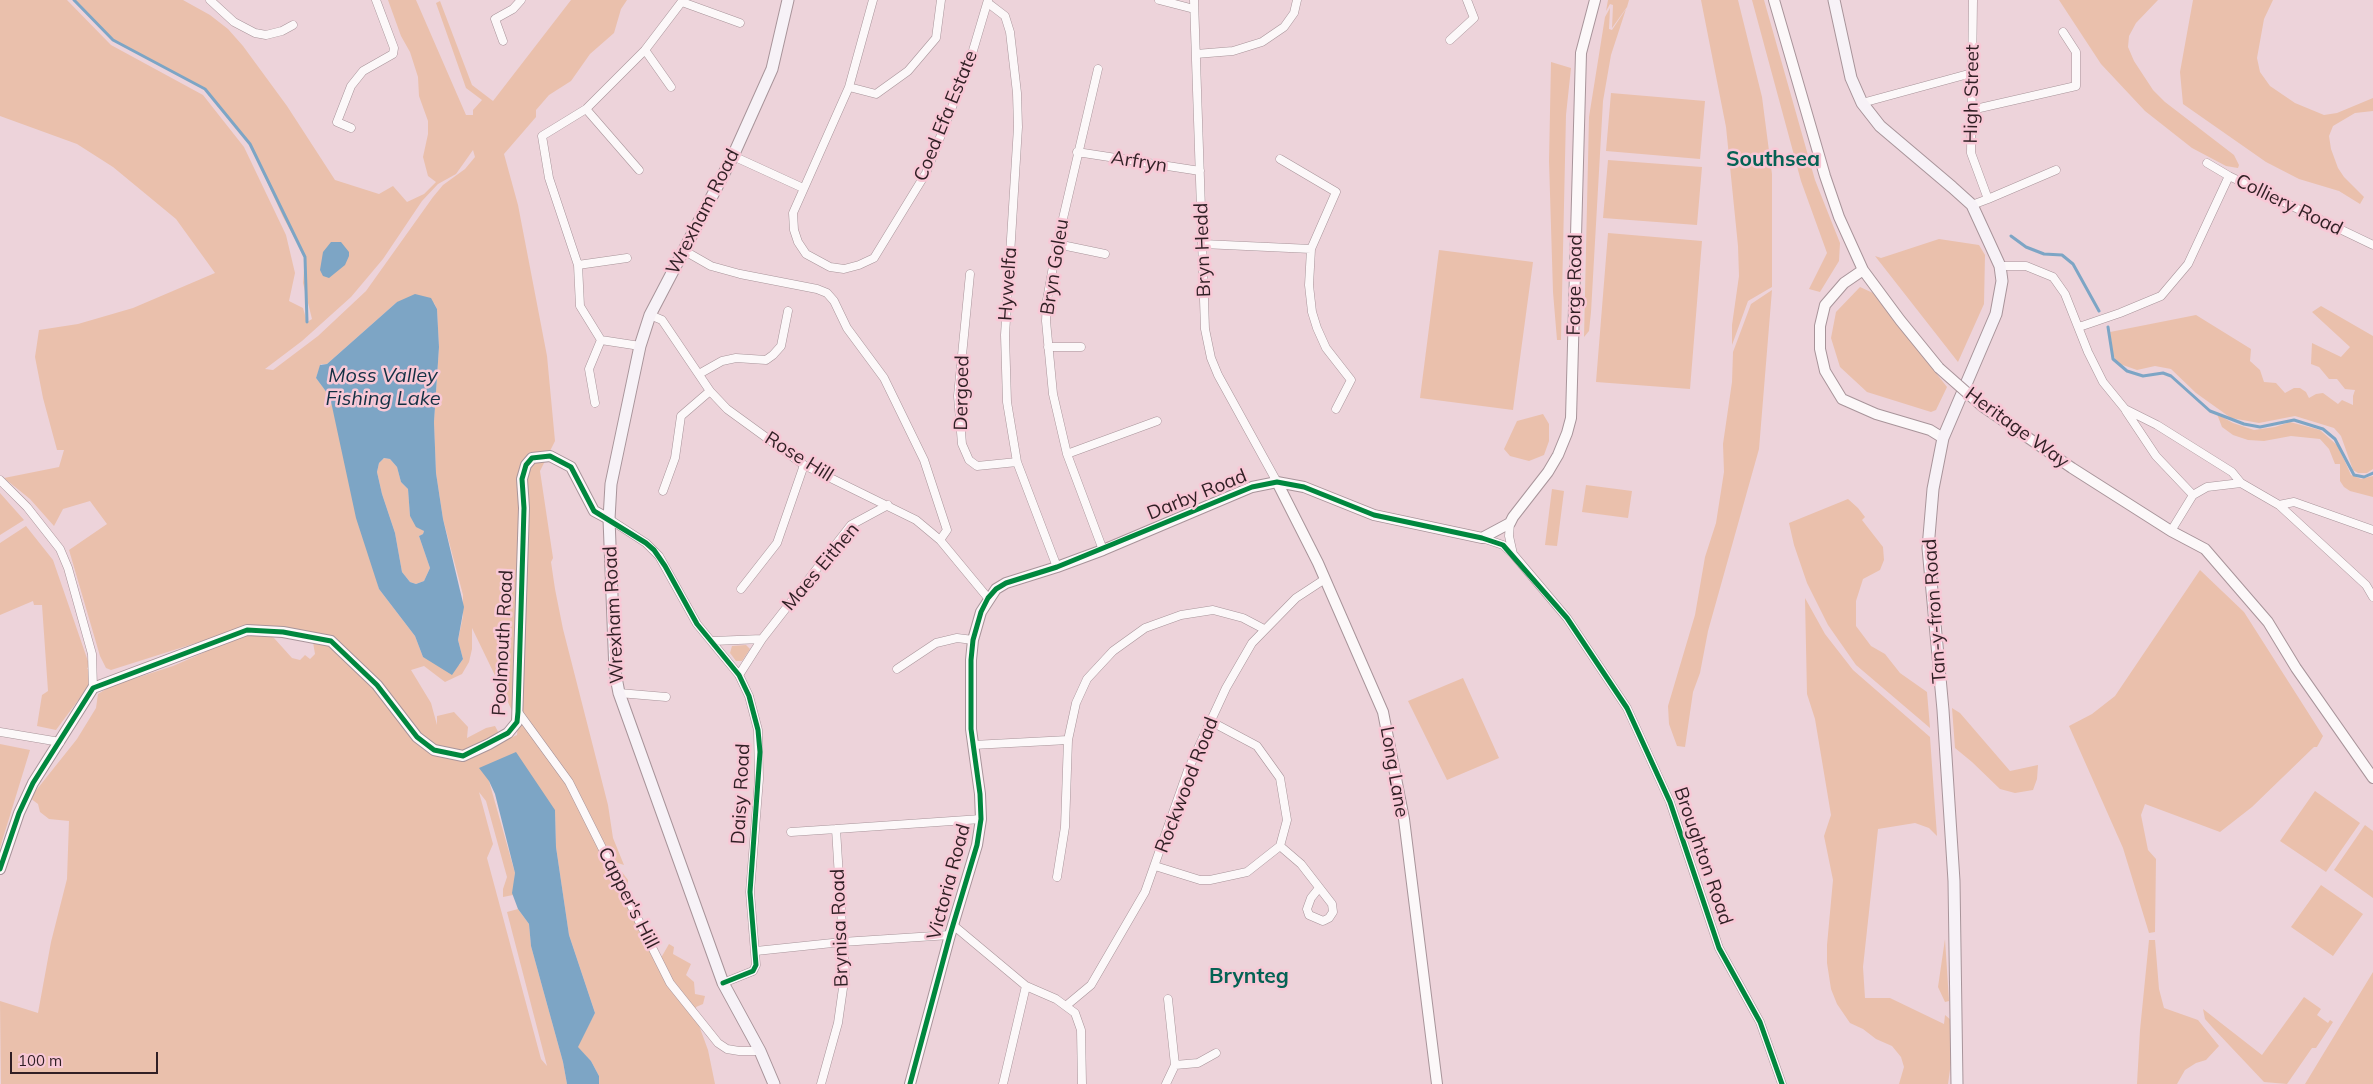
<!DOCTYPE html>
<style>
body{margin:0}
#map{position:relative;width:2373px;height:1084px;overflow:hidden;background:#edd3da;font-family:Mulish,sans-serif}
canvas{display:block}
.scale{position:absolute;left:10px;top:1052px;width:148px;height:22px;box-sizing:border-box;border:2px solid #301f24;border-top:0;padding-left:6px;font-size:15px;line-height:18px;white-space:nowrap;color:#301f24;-webkit-text-stroke:4px #f8c8d6;paint-order:stroke}
</style>
<div id="map">
<canvas width="2373" height="1084"></canvas>
<div class="scale">100 m</div>
</div>
<script>
const g = document.querySelector('canvas').getContext('2d');
g.lineJoin = 'round';
function fillPath(path, color) {
  g.fillStyle = color;
  g.fill(path, 'evenodd');
}
function poly(rows) {
  const path = new Path2D();
  for (const r of rows) {
    path.moveTo(r[0], r[1]);
    for (let i = 2; i < r.length; i += 2) path.lineTo(r[i], r[i + 1]);
  }
  return path;
}
function stroke(path, color, width, dash) {
  g.strokeStyle = color;
  g.lineWidth = width;
  g.lineCap = dash ? 'butt' : 'round';
  g.setLineDash(dash || []);
  g.stroke(path);
}
function drawText(font, color, halo, rows, align = 'center') {
  g.font = font + ' Mulish,sans-serif';
  g.lineWidth = 5;
  g.setLineDash([]);
  g.textBaseline = 'middle';
  g.strokeStyle = halo;
  g.fillStyle = color;
  for (const [text, x, y, turn = 0] of rows) {
    g.save();
    g.translate(x, y);
    g.rotate((+turn || 0) * Math.PI / 180);
    g.textAlign = isNaN(turn) ? turn : align;
    if (halo) g.strokeText(text, 0, 0);
    g.fillText(text, 0, 0);
    g.restore();
  }
}
const green = poly([
 [0,0,67,0,111,45,203,95,244,147,286,235,295,273,289,301,303,308,307,322,312,319,303,283,305,257,283,217,250,144,205,89,113,40,74,0,183,0,210,15,228,29,243,46,287,106,335,180,379,194,393,186,407,202,424,194,436,182,428,176,423,157,428,134,428,121,419,96,418,77,410,52,401,36,388,0,416,0,466,115,473,115,473,110,482,100,466,88,436,3,440,1,472,85,493,101,571,0,627,0,621,9,614,33,590,54,571,81,549,95,536,110,536,117,504,154,518,205,547,356,555,441,540,471,553,558,551,562,555,589,563,629,608,805,613,838,624,865,615,862,610,868,622,872,628,880,628,908,639,910,652,956,658,963,669,944,674,947,673,954,691,964,686,975,694,982,695,994,705,996,703,1004,696,1007,697,1020,708,1050,715,1084,599,1084,599,1076,591,1061,577,1047,595,1013,569,935,556,847,555,810,489,781,515,873,513,895,503,897,503,889,507,877,486,801,479,792,493,844,487,858,541,1059,547,1066,507,912,518,909,529,924,531,946,563,1062,567,1084,1,1084,0,1001,38,1013,51,942,67,879,69,821,49,819,40,812,38,804,30,798,77,739,96,708,98,694,119,681,136,678,173,666,205,652,208,643,215,637,111,670,106,668,100,656,69,550,107,524,90,501,63,509,54,526,30,499,4,478,59,467,64,450,57,450,43,398,35,357,39,330,78,324,133,308,215,273,176,219,113,167,77,144,0,116],
 [473,150,475,157,465,169,443,185,433,197,366,291,318,336,273,370,265,369,302,341,351,297,383,259,422,201,438,184,456,174],
 [397,302,434,303,437,309,439,347,434,422,436,473,443,519,463,595,463,616,458,640,463,659,459,665,423,657,415,636,379,589,330,397,316,378,321,364,327,364],
 [472,628,518,723,517,735,503,741,495,726,486,728,467,738,468,727,454,712,437,716,437,725,431,703,411,670,424,666,445,682,462,674,469,662,472,649],
 [264,633,313,642,315,654,310,659,305,655,300,660,292,658,274,638],
 [1608,0,1629,0,1627,7,1612,28,1613,5,1610,4,1606,11],
 [1701,0,1738,0,1762,97,1772,174,1772,287,1748,301,1732,345,1732,325,1739,276,1738,246,1726,127],
 [1752,0,1764,0,1815,180,1840,243,1839,261,1820,292,1809,289,1827,253,1801,181],
 [2059,0,2158,0,2136,23,2129,36,2128,47,2134,61,2153,90,2165,102,2234,155,2239,165,2238,168,2226,166,2192,148,2145,111,2101,64],
 [2193,0,2273,0,2264,19,2257,58,2260,72,2270,86,2295,103,2324,115,2337,113,2373,98,2373,111,2355,113,2333,126,2329,136,2331,149,2338,168,2344,177,2364,197,2360,204,2339,191,2299,179,2266,162,2183,104,2180,72],
 [1610,8,1609,29,1612,30,1626,9,1611,55,1603,101,1591,312,1589,331,1584,337,1589,117,1605,17],
 [1551,62,1571,68,1566,115,1561,340,1557,340,1553,292,1549,161],
 [1611,93,1705,101,1700,159,1606,151],
 [1608,160,1702,167,1697,225,1603,218],
 [1608,233,1702,241,1690,389,1596,382],
 [1939,239,1979,245,1985,255,1984,304,1958,362,1875,256,1881,258],
 [1439,250,1533,262,1513,410,1420,398],
 [1860,287,1873,293,1947,387,1936,410,1931,412,1867,392,1840,367,1831,338,1836,312],
 [1772,290,1759,449,1708,631,1700,673,1693,692,1685,747,1677,746,1669,724,1668,706,1695,615,1705,557,1716,523,1724,472,1723,444,1732,382,1733,352,1751,304],
 [2321,306,2373,336,2373,469,2367,473,2358,473,2353,470,2341,436,2334,428,2295,416,2259,423,2231,418,2196,393,2171,369,2155,366,2137,370,2117,363,2113,354,2110,332,2196,315,2251,349,2250,361,2260,370,2264,382,2276,383,2285,393,2294,388,2300,388,2306,392,2309,398,2316,394,2323,393,2338,404,2342,400,2353,405,2353,396,2355,390,2345,389,2337,379,2329,379,2319,367,2311,364,2312,343,2341,357,2350,347,2312,312],
 [1543,414,1549,424,1549,441,1544,455,1529,461,1510,456,1504,449,1517,421],
 [2217,414,2233,423,2254,430,2275,427,2290,422,2320,430,2338,446,2351,475,2361,479,2373,476,2373,497,2350,491,2344,487,2340,481,2340,464,2335,464,2329,449,2320,439,2291,436,2264,441,2248,440,2233,435,2222,427],
 [384,458,390,459,397,467,401,482,408,489,410,516,424,531,423,534,419,536,430,568,424,581,416,584,410,582,402,572,395,533,382,494,377,472,379,463],
 [1586,485,1632,491,1628,518,1582,512],
 [1552,489,1564,491,1557,546,1545,545],
 [0,493,24,520,0,535],
 [1848,499,1858,508,1865,517,1862,520,1883,547,1884,560,1880,570,1863,579,1856,601,1856,626,1871,646,1885,654,1900,673,1927,692,1930,728,1856,665,1828,625,1807,583,1794,545,1789,523],
 [26,526,53,560,90,667,87,668,94,679,56,730,37,726,42,695,48,691,42,605,34,605,33,601,0,615,0,543],
 [2200,570,2244,612,2323,736,2317,747,2314,747,2252,807,2220,832,2145,804,2141,815,2148,850,2156,859,2155,932,2149,933,2123,848,2069,726,2092,714,2115,696],
 [1805,598,1825,634,1853,670,1930,737,1937,836,1929,828,1915,823,1878,829,1863,967,1865,998,1890,998,1944,1024,1945,1015,1951,1020,1953,1048,1948,1084,1899,1084,1904,1067,1901,1057,1892,1046,1876,1039,1863,1029,1850,1023,1837,1004,1831,989,1827,963,1827,945,1833,880,1824,836,1831,815,1815,719,1807,694],
 [746,645,750,649,742,661,736,661,730,653,732,646],
 [1463,678,1499,758,1447,780,1408,701],
 [1952,708,1960,713,2010,771,2038,765,2037,779,2033,790,2015,793,2000,789,1972,762,1955,748],
 [0,744,30,750,0,848],
 [2315,791,2360,823,2326,872,2280,841],
 [2365,825,2373,831,2373,898,2334,870],
 [2321,885,2363,914,2333,956,2291,927],
 [1945,939,1949,1001,1945,1002,1938,987],
 [2149,940,2155,940,2159,989,2164,1008,2198,1020,2219,1046,2206,1060,2196,1063,2185,1070,2177,1084,2137,1084,2140,1030],
 [2373,972,2373,1084,2305,1084],
 [2304,997,2321,1009,2317,1015,2328,1023,2330,1020,2333,1022,2316,1048,2312,1048,2287,1084,2264,1082,2213,1028,2205,1019,2203,1009,2262,1055]
]);
const water = poly([
 [331,242,341,242,349,252,349,256,345,265,329,278,323,276,320,270,323,252],
 [415,294,431,298,437,309,439,347,434,422,436,473,443,519,464,607,458,640,463,659,452,675,423,657,415,636,379,589,356,518,330,397,316,378,320,365,327,364,397,302],
 [384,458,390,459,397,467,401,482,408,489,410,516,416,527,424,531,423,534,419,536,430,568,424,581,416,584,410,582,402,572,395,533,382,494,377,472,379,463],
 [516,752,555,810,556,847,569,935,595,1013,578,1047,591,1061,599,1076,599,1084,567,1084,563,1062,531,946,529,924,518,909,512,893,515,873,495,794,489,781,479,768]
]);
const stream = poly([
 [74,0,113,40,205,89,250,144,305,257,307,322],
 [2011,236,2026,247,2044,254,2062,255,2073,264,2099,311],
 [2108,327,2113,359,2127,371,2143,376,2163,373,2171,376,2210,411,2244,424,2260,427,2294,420,2323,429,2335,439,2354,475,2364,477,2373,473]
]);
const minor = poly([
 [210,0,234,22,255,33,266,35,282,31,293,25],
 [873,0,849,87,793,213,794,230,798,242,806,254,830,267,844,269,859,265,874,258,926,173,969,64,988,0],
 [1159,0,1194,9],
 [1194,0,1205,329,1211,358,1218,375,1277,482],
 [682,2,740,23],
 [988,3,1005,16,1010,32,1017,93,1018,127,1005,335,1007,402,1017,462,1057,567],
 [1450,40,1474,18,1467,0],
 [503,41,495,19,513,9,521,0],
 [645,50,671,87],
 [1196,54,1233,51,1262,42,1284,27,1294,13,1297,0],
 [1098,69,1057,244,1047,300,1046,321,1053,394,1067,454,1103,550],
 [849,87,876,94,908,71,936,38,941,0],
 [1862,103,1972,73],
 [586,109,639,170],
 [1971,110,2076,86,2076,52,2063,32],
 [351,128,337,122,351,86,363,71,393,54,394,48,376,0],
 [1077,152,1200,171],
 [733,156,803,188],
 [1280,159,1336,192,1311,249,1309,285,1312,312,1317,328,1326,348,1351,380,1336,409],
 [2207,163,2229,176,2373,245],
 [1988,199,2056,170],
 [1972,205,1988,199,1971,153,1973,0],
 [1057,244,1105,254],
 [1203,244,1311,249],
 [683,250,711,266,740,274,817,289,827,293,834,301,847,328,884,378,924,460,947,530,940,540],
 [578,265,627,258],
 [2000,266,2026,266,2053,277,2065,294,2088,352,2103,382,2125,409,2157,425,2232,472,2241,483],
 [970,274,958,396,962,444,969,460,977,466,1017,462],
 [650,315,662,320,710,391,727,409,804,465,916,520,940,540,988,598],
 [2079,327,2120,313,2161,296,2188,264,2229,176],
 [601,340,580,306,578,265,549,178,542,136,586,109,645,50,683,0],
 [1048,347,1081,347],
 [699,374,722,361,736,358,766,360,773,355,781,346,788,311],
 [595,403,589,369,601,340,640,346],
 [2126,411,2156,456,2193,495],
 [1067,454,1157,421],
 [0,480,27,507,60,549,68,568,92,654,93,688],
 [663,491,675,458,681,416,710,391],
 [2279,505,2366,585,2373,597],
 [609,519,646,543,659,556,697,624,739,675,749,696,758,730,759,779,750,892,756,965,753,971,723,983],
 [1510,523,1509,536,1513,554],
 [2171,531,2193,495,2207,487,2241,483,2279,505,2294,502,2373,530],
 [1482,538,1503,545,1513,554,1567,618,1627,708,1670,802,1719,948,1760,1022,1782,1084],
 [741,589,777,543,804,465],
 [713,641,762,639,851,525,888,505],
 [897,669,936,643,957,638,973,640],
 [739,675,762,639],
 [619,693,666,697],
 [518,712,569,782,670,983,718,1043,727,1049,739,1051,760,1051],
 [0,732,60,742],
 [973,745,1068,740],
 [791,832,836,829],
 [1280,846,1301,864,1332,904,1333,912,1329,918,1323,921,1309,915,1307,909,1311,898,1319,888],
 [1155,866,1200,880,1210,880,1247,872,1280,846,1287,820,1280,778,1257,746,1210,721],
 [1057,877,1065,827,1068,740,1076,703,1087,679,1113,651,1145,628,1181,615,1213,610,1243,618,1264,629],
 [953,925,1026,986,1056,999,1075,1013,1081,1030,1082,1084],
 [756,951,842,942,950,935],
 [1067,1005,1091,985,1145,892,1188,770,1226,688,1252,643,1296,598,1325,579],
 [1175,1065,1198,1063,1216,1053],
 [821,1084,838,1023,845,974,836,829,981,819],
 [1003,1084,1026,986],
 [1166,1084,1175,1065,1168,999]
]);
const tertiary = poly([
 [1774,0,1825,176,1839,217,1863,270,1900,320,1939,368],
 [1863,270,1844,283,1825,305,1820,326,1820,349,1825,371,1842,399,1876,414,1930,430,1943,438],
 [1982,406,2072,468,2171,531,2205,549,2268,622,2296,668,2373,778],
 [1277,482,1318,563,1383,712,1404,819,1437,1084],
 [0,869,19,813,33,783,93,688,247,630,283,632,331,641,377,685,417,737,434,750,463,756,489,744,508,733,517,722,524,508,522,479,526,465,532,458,550,456,571,467,594,511,609,519],
 [910,1084,950,935,977,845,981,819,980,794,971,729,971,660,973,640,981,612,996,589,1006,583,1057,567,1103,550,1252,487,1277,482,1304,487,1374,515,1482,538,1510,523,1513,517,1548,472,1558,455,1567,433,1571,418,1581,53,1595,0]
]);
const secondary = poly([
 [1834,0,1851,78,1862,103,1880,126,1952,187,1972,205,2000,266,2002,281,1996,314,1943,438,1933,489,1928,548,1943,710,1954,881,1957,1084],
 [774,1084,760,1051,723,983,619,693,615,672,609,519,611,484,640,346,650,315,733,156,772,69,788,0]
]);
const tertiaryBridge = poly([
 [1939,368,1982,406]
]);
const cycleway = poly([
 [0,869,19,813,33,783,93,688,247,630,283,632,331,641,377,685,417,737,434,750,463,756,508,733,517,722,518,712,524,508,522,479,526,465,532,458,550,456,571,467,594,511,646,543,654,550,665,566,697,624,739,675,749,696,758,730,760,752,750,892,756,965,753,971,723,983],
 [910,1084,950,935,977,845,981,819,980,794,971,729,971,660,973,640,981,612,988,598,996,589,1006,583,1057,567,1252,487,1277,482,1304,487,1374,515,1482,538,1503,545,1567,618,1627,708,1670,802,1719,948,1760,1022,1782,1084]
]);
const streetNames = [
 ["High Street",1972,94,-89],
 ["Coed Efa Estate",946,116,-68],
 ["Arfryn",1139,162,9],
 ["Colliery Road",2289,205,26],
 ["Wrexham Road",703,212,-63],
 ["Bryn Hedd",1203,250,-92],
 ["Bryn Goleu",1055,267,-81],
 ["Hywelfa",1008,284,-86],
 ["Forge Road",1575,285,-89],
 ["Dergoed",962,393,-89],
 ["Heritage Way",2017,428,36],
 ["Rose Hill",799,457,32],
 ["Darby Road",1197,495,-22],
 ["Maes Eithen",821,567,-50],
 ["Tan-y-fron Road",1935,611,-94],
 ["Wrexham Road",614,615,-93],
 ["Poolmouth Road",503,643,-87],
 ["Long Lane",1394,772,80],
 ["Rockwood Road",1187,785,-69],
 ["Daisy Road",741,794,-87],
 ["Broughton Road",1703,856,71],
 ["Victoria Road",949,882,-75],
 ["Capper's Hill",628,898,63],
 ["Brynisa Road",840,928,-92]
];
const waterNames = [
 ["Moss Valley",383,376],
 ["Fishing Lake",383,399]
];
const quarterNames = [
 ["Southsea",1773,160],
 ["Brynteg",1249,977]
];
fillPath(green, '#eac0ac');
fillPath(water, '#7da5c5');
stroke(stream, '#7da5c5', 3);
stroke(minor, '#a8949a', 9);
stroke(tertiary, '#a8949a', 12);
stroke(secondary, '#a8949a', 13);
stroke(minor, '#fcf8f9', 8);
stroke(tertiary, '#fcf8f9', 10);
stroke(secondary, '#f7f2f7', 11);
stroke(tertiaryBridge, '#a8949a', 12, []);
stroke(tertiaryBridge, '#fcf8f9', 10);
stroke(cycleway, '#00873e', 5);
drawText('19px', '#301f24', '#f8c8d6', streetNames);
drawText('italic 20px', '#123043', '#f8c8d6', waterNames);
drawText('bold 21px', '#056254', '#f8c8d6', quarterNames);
</script>
